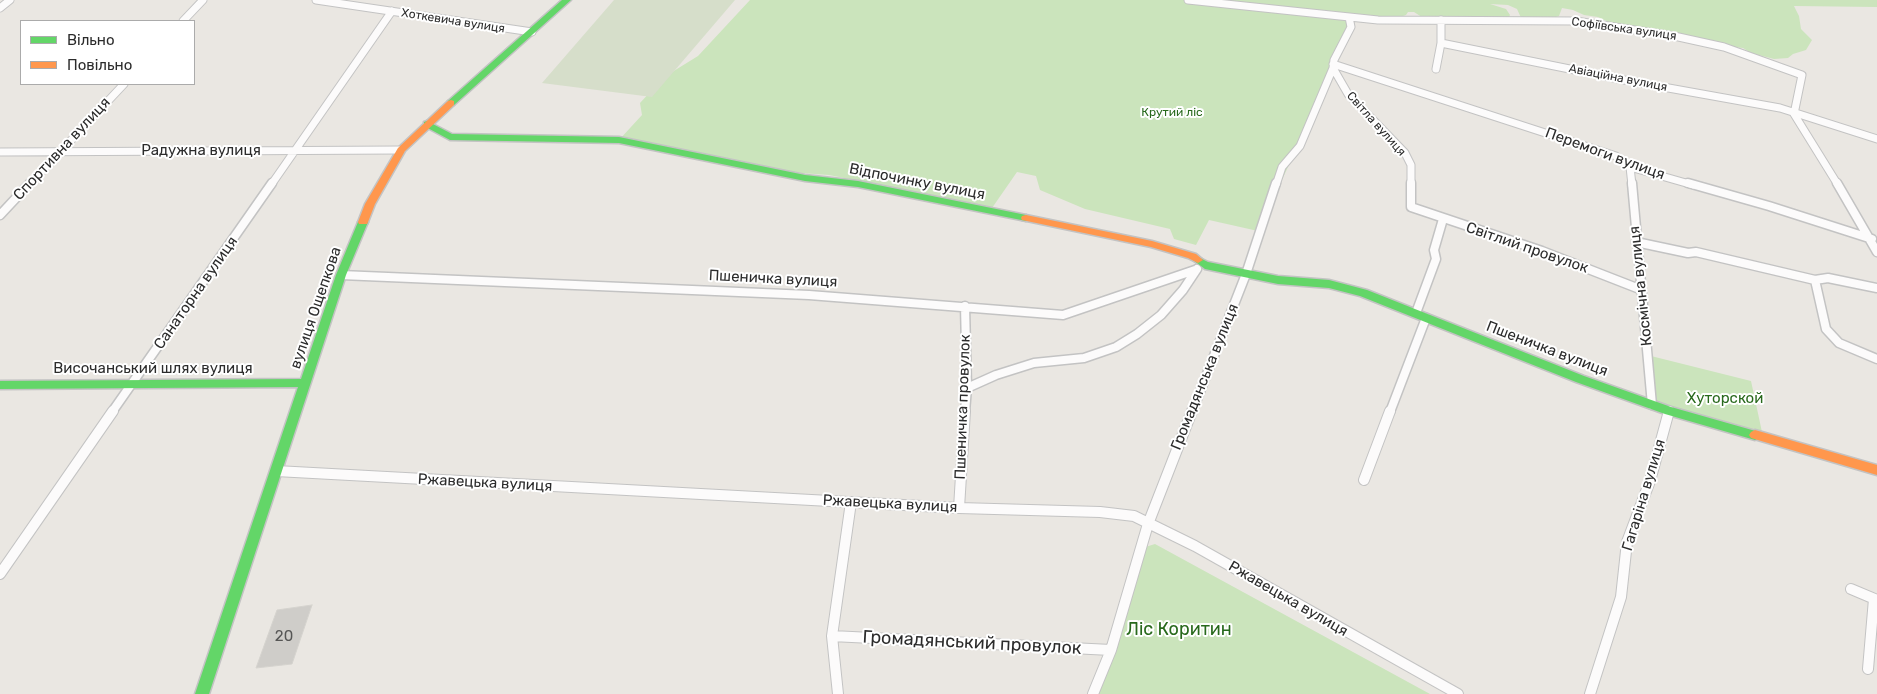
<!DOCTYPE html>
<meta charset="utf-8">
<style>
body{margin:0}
#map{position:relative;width:1877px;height:694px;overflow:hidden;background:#eae7e2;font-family:Rubik,sans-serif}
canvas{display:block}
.legend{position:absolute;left:20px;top:20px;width:175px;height:65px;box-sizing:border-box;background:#fff;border:1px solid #ababab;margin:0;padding:6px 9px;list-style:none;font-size:15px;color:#2c2c2c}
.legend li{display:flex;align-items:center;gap:10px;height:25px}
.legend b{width:25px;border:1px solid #ababab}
</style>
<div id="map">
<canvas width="1877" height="694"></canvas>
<ul class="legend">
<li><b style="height:6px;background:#63d668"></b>Вільно</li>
<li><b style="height:6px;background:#ff974d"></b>Повільно</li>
</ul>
</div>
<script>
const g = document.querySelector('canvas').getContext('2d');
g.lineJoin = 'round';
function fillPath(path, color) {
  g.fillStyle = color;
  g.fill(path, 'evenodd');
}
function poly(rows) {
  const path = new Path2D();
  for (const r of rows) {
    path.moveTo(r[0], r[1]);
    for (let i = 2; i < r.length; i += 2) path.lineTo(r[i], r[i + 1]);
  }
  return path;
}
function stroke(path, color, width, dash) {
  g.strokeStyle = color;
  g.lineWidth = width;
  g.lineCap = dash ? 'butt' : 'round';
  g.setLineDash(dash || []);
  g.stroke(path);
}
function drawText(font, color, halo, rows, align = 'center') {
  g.font = font + ' Rubik,sans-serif';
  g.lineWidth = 4;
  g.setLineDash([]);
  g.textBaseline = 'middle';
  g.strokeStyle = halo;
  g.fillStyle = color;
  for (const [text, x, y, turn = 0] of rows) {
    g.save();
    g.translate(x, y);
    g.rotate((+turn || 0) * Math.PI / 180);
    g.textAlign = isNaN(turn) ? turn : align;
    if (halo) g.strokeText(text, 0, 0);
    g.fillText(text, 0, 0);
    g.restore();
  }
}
const green = poly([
 [750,0,1877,0,1877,7,1794,6,1799,16,1801,29,1812,40,1806,50,1793,54,1788,58,1774,59,1751,53,1743,48,1724,46,1716,41,1615,25,1598,17,1584,15,1573,10,1562,8,1559,16,1551,19,1522,20,1517,9,1508,5,1490,4,1506,9,1510,15,1508,19,1428,21,1414,12,1408,12,1406,15,1394,19,1351,17,1332,73,1258,231,1209,220,1196,245,1174,239,1170,229,1085,209,1040,190,1036,176,1017,172,992,208,924,197,875,184,829,175,773,171,691,154,655,144,619,140,642,115,640,103,664,77,698,56],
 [1651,356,1751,381,1762,432,1655,404],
 [1155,544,1430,694,1091,694,1139,549]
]);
const cemetery = poly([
 [614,0,735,0,652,97,542,83]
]);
const building = poly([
 [312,605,292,664,256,668,277,610,312,605]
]);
const streetFar2 = poly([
 [316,0,532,32],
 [1188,0,1378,20,1576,21,1674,36,1724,47,1802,75,1794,114,1838,185],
 [0,8,10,0],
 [1349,17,1351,27,1334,60,1333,68,1348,94,1405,153,1411,165,1411,185],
 [183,21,203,0],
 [1441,43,1624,80,1780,108,1877,139],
 [1333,64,1616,156,1630,167,1693,185],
 [1436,69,1441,43,1441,20],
 [0,152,401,150],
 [1630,167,1632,185],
 [29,185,124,84],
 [271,185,392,11],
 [1276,185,1282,167,1300,146,1333,68]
]);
const streetFar1 = poly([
 [1411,183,1411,207,1542,251,1642,290],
 [1632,183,1652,405],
 [1688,183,1769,206,1872,239],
 [1837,183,1877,252],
 [0,215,30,183],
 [1636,242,1688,253,1696,252,1815,280,1828,278,1877,288],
 [341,275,809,295,1063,315,1195,270],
 [1815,280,1826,329,1839,343,1877,359],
 [965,306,967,388,965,412],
 [1416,313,1436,259,1434,250,1443,219],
 [967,388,996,375,1034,363,1084,358,1116,347,1137,334,1161,315,1183,290,1197,269],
 [112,412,272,183],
 [1192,412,1246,274,1276,183],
 [1390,412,1426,318]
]);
const street = poly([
 [276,471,959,508,1100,512,1134,516,1195,546,1458,694],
 [1364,480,1390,411],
 [959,508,965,411],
 [0,574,113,411],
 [1851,589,1877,600],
 [832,636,1111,650],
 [1868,669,1874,599],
 [838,694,832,636,851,502],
 [1093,694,1111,650,1148,524,1192,411],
 [1590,694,1621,597,1627,542,1650,481,1669,411]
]);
const fast = poly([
 [562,0,571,0,454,105,448,105,448,101,562,0],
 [427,121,452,134,619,137,805,175,858,181,1026,215,1031,218,1026,221,858,187,805,181,619,143,450,140,424,126,424,122,427,121],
 [363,219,368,222,346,275,209,694,195,694,298,387,0,389,0,381,301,379,336,275,358,222,363,219],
 [1198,257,1208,262,1278,276,1329,280,1367,290,1584,376,1671,407,1759,432,1761,435,1759,438,1755,440,1665,414,1576,382,1360,296,1329,288,1278,284,1205,269,1193,260,1198,257]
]);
const slow = poly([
 [451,100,454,101,454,105,405,151,375,204,368,222,367,224,359,224,358,222,365,204,398,148,448,101,451,100],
 [1026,215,1152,241,1196,254,1203,260,1198,263,1188,258,1151,247,1022,220,1021,218,1022,216,1026,215],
 [1755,430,1877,465,1877,475,1751,438,1749,435,1751,432,1755,430]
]);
const farStreetnames = [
 ["Хоткевича вулиця",453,21,9],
 ["Софіївська вулиця",1624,29,8],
 ["Авіаційна вулиця",1618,78,11],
 ["Світла вулиця",1376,124,48]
];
const farParknames = [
 ["Крутий ліс",1172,113]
];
const streetNames = [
 ["Спортивна вулиця",62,149,-47],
 ["Радужна вулиця",201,151],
 ["Перемоги вулиця",1605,154,20],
 ["Відпочинку вулиця",917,182,11],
 ["Світлий провулок",1527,248,19],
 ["Пшеничка вулиця",773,279,3],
 ["Космічна вулиця",1641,286,-96],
 ["Санаторна вулиця",196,293,-55],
 ["вулиця Ощепкова",316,308,-71],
 ["Пшеничка вулиця",1547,349,21],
 ["Височанський шлях вулиця",153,369],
 ["Громадянська вулиця",1205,377,-68],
 ["Пшеничка провулок",963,407,-88],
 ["Ржавецька вулиця",485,483,3],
 ["Гагаріна вулиця",1644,495,-73],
 ["Ржавецька вулиця",890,504,3],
 ["Ржавецька вулиця",1288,599,30]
];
const parkNames = [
 ["Хуторской",1725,399]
];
const nearNumbernames = [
 ["20",284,637]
];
const nearParknames = [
 ["Ліс Коритин",1179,630]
];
const nearStreetnames = [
 ["Громадянський провулок",972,643,3]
];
fillPath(green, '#cbe4bc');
fillPath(cemetery, '#d6deca');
fillPath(building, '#cfcdc9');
stroke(building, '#d5d3ce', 1);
stroke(streetFar2, '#c3c3c3', 9);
stroke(streetFar1, '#c3c3c3', 11);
stroke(street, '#c3c3c3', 12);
stroke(fast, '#c3c3c3', 3);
stroke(slow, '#c3c3c3', 3);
stroke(streetFar2, '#fcfbfb', 7);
stroke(streetFar1, '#fcfbfb', 8);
stroke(street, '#fcfbfb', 10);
fillPath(fast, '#63d668');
fillPath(slow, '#ff974d');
drawText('12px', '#2c2c2c', '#fff', farStreetnames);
drawText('12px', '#28691c', '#fff', farParknames);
drawText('15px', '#2c2c2c', '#fff', streetNames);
drawText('15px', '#28691c', '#fff', parkNames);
drawText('15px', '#565655', null, nearNumbernames);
drawText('18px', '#28691c', '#fff', nearParknames);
drawText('18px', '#2c2c2c', '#fff', nearStreetnames);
</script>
